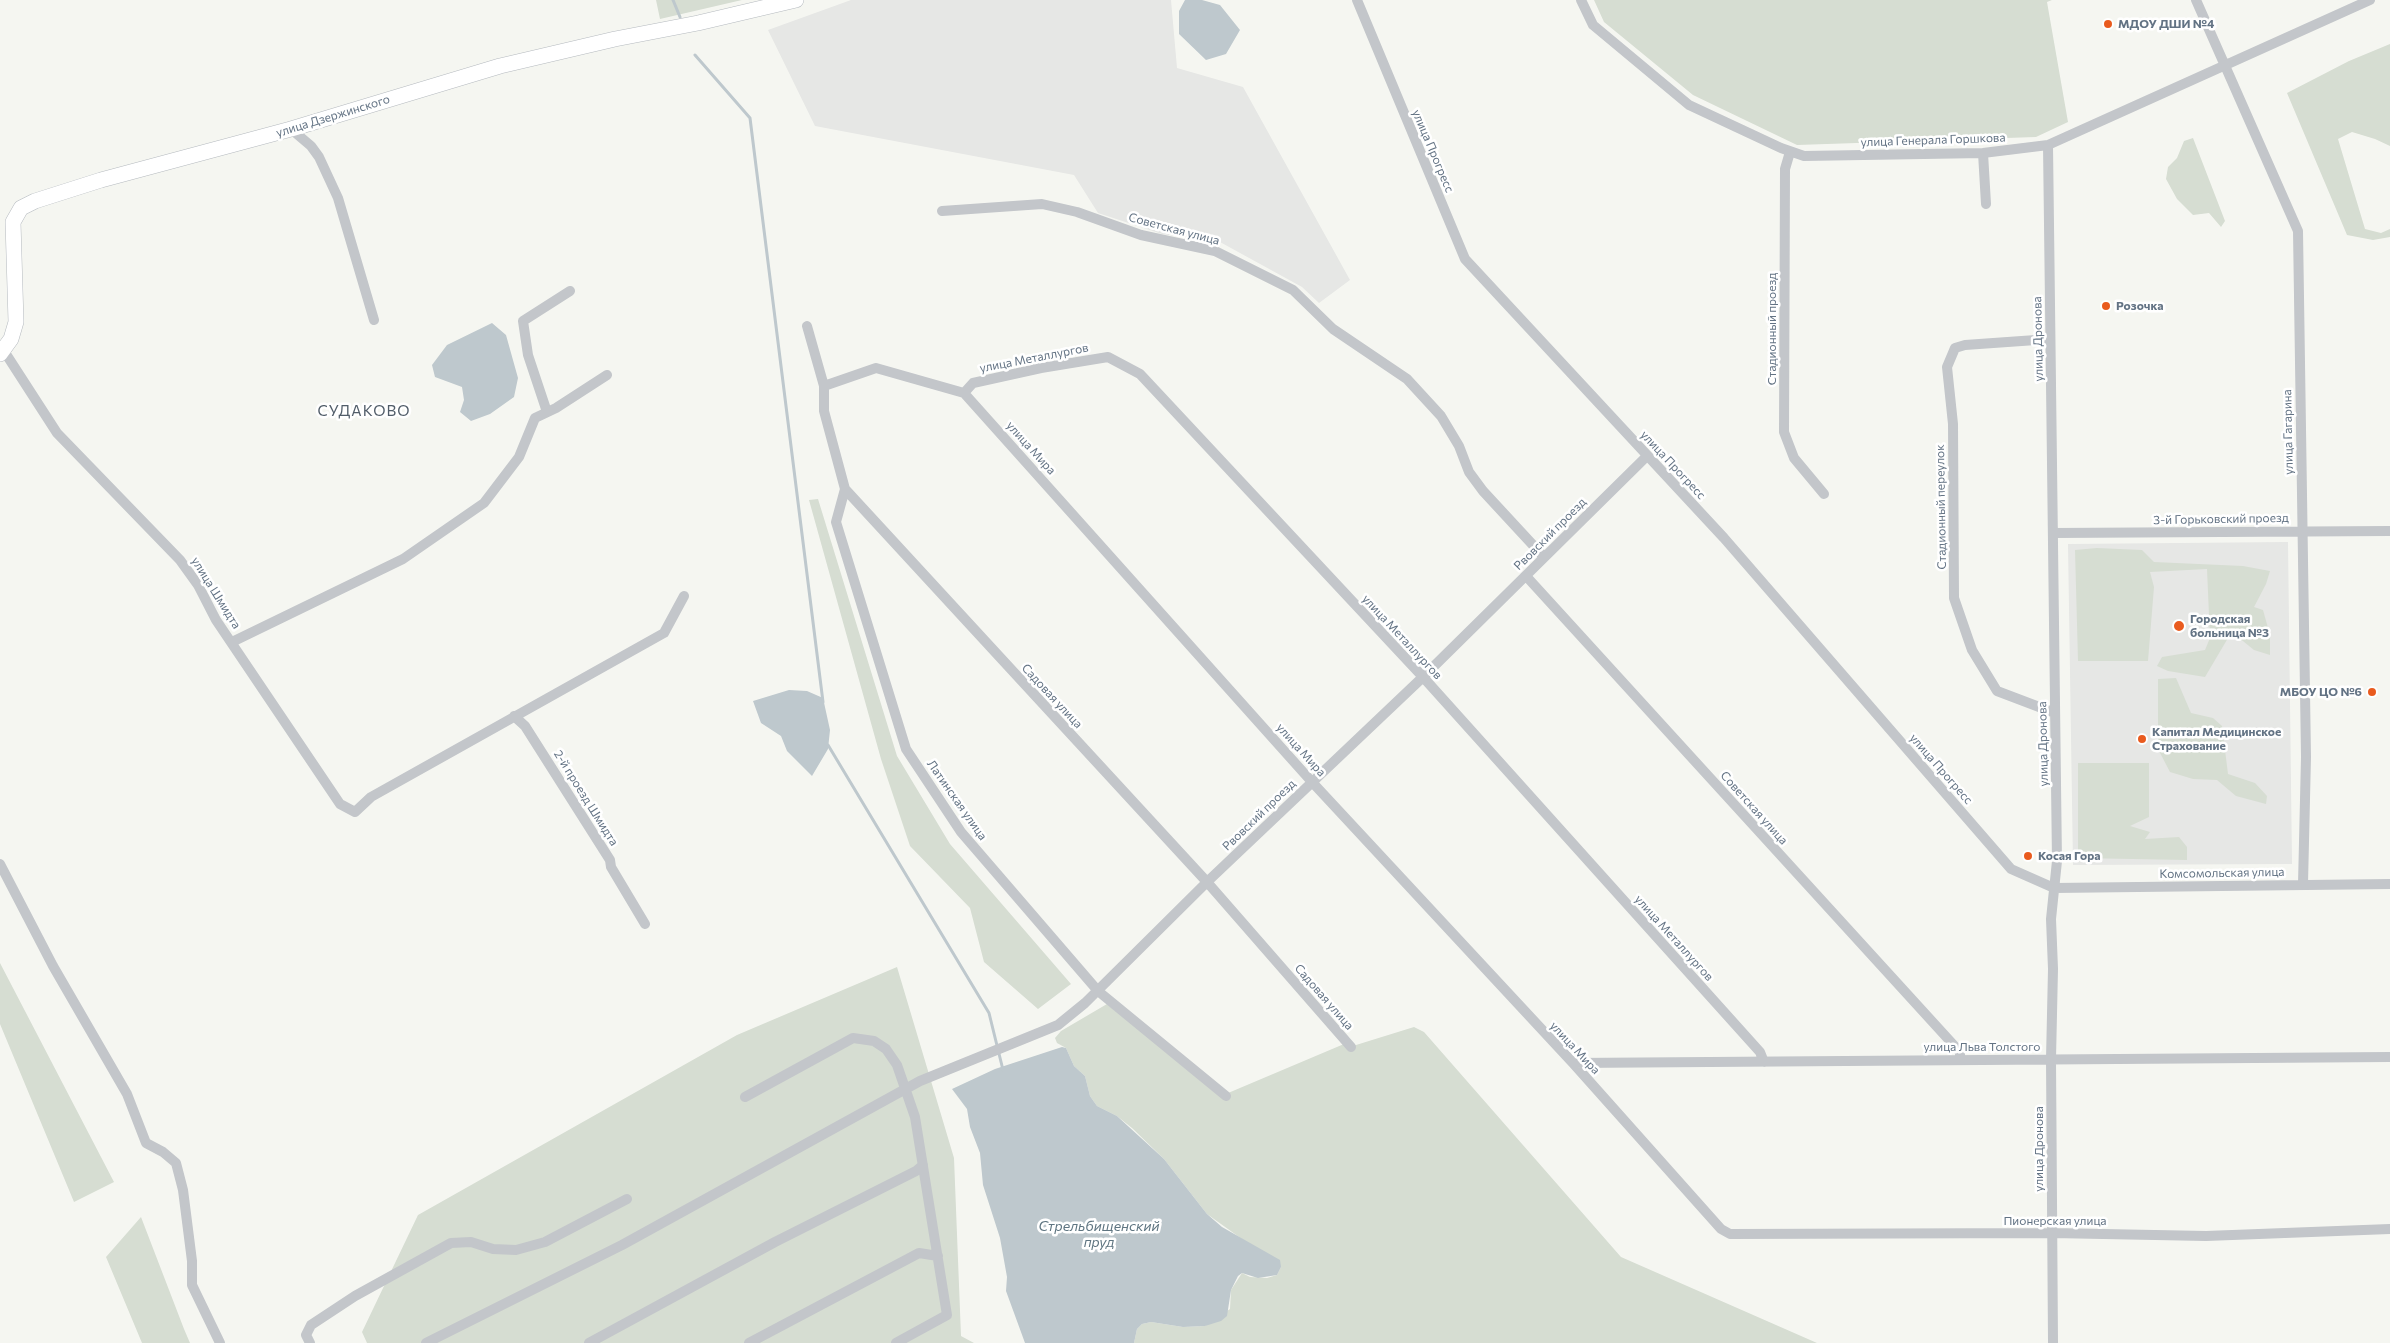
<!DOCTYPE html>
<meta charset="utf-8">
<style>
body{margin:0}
canvas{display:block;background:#f5f6f1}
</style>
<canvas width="2390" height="1343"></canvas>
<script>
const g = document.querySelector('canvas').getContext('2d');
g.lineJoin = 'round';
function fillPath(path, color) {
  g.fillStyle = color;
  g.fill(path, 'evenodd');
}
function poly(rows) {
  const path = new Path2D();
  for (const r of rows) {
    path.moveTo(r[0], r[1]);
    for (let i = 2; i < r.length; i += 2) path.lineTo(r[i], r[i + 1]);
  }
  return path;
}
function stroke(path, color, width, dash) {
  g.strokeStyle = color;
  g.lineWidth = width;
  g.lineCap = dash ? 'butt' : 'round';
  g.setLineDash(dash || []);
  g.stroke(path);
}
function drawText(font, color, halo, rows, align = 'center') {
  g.font = font + ' Commissioner,sans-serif';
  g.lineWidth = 5;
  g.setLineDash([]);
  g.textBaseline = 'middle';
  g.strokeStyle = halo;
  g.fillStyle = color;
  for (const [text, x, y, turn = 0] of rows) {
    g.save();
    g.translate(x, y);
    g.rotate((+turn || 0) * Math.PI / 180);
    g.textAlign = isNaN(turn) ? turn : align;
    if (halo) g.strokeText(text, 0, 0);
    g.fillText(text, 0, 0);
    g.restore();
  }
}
const built = poly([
 [851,0,1171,0,1177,68,1243,87,1350,280,1319,303,1302,287,1220,242,1162,234,1098,213,1074,175,815,126,768,30],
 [2288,542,2292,864,2073,865,2068,544]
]);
const green = poly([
 [656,0,742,0,660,19],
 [1594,0,2052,0,2047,2,2068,122,2036,137,1797,145,1693,95,1604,22],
 [2390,44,2390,146,2375,139,2352,132,2338,139,2365,229,2381,233,2390,229,2390,237,2373,240,2347,235,2287,93,2349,61],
 [2193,138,2225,221,2221,227,2209,213,2193,215,2177,199,2166,179,2168,167,2177,158,2184,141],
 [818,499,897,756,950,844,1071,984,1038,1009,984,962,970,908,910,846,881,759,809,500],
 [2097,548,2142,550,2154,562,2243,566,2270,571,2266,584,2254,607,2263,610,2270,635,2270,655,2254,650,2238,637,2228,638,2205,677,2168,671,2157,666,2162,657,2205,650,2210,638,2207,569,2150,572,2154,587,2148,661,2078,661,2075,550],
 [2176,678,2191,713,2213,718,2222,726,2228,774,2255,783,2267,796,2266,804,2236,796,2217,780,2193,779,2170,772,2158,749,2158,679],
 [2078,763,2149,763,2149,817,2130,826,2150,832,2145,839,2179,837,2187,847,2187,860,2078,858],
 [0,963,114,1182,74,1202,0,1024],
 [897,967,954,1158,961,1336,974,1343,367,1343,362,1332,418,1215,737,1035],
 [1107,1004,1221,1096,1344,1044,1356,1045,1414,1027,1424,1032,1621,1257,1817,1343,1134,1343,1137,1329,1142,1324,1151,1322,1183,1327,1205,1326,1230,1309,1231,1290,1242,1273,1250,1277,1267,1278,1277,1275,1281,1267,1207,1214,1164,1159,1132,1128,1117,1116,1097,1106,1090,1096,1085,1076,1074,1066,1066,1048,1057,1043,1055,1038,1061,1031],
 [141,1217,184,1329,190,1343,142,1343,106,1257]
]);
const water = poly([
 [1185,0,1202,0,1220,5,1240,30,1226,54,1206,60,1179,34,1179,11],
 [492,323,506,335,518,378,514,397,490,414,471,421,460,412,464,400,462,387,435,377,432,365,447,345],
 [789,690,807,691,823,698,830,730,828,749,812,776,787,751,781,736,761,723,753,701],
 [1062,1047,1066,1048,1074,1066,1085,1076,1090,1096,1097,1106,1117,1116,1164,1159,1207,1214,1222,1227,1280,1260,1281,1267,1277,1275,1258,1278,1242,1273,1238,1276,1231,1290,1227,1316,1221,1321,1205,1326,1183,1327,1151,1322,1142,1324,1137,1329,1134,1343,1025,1343,1006,1291,1007,1277,1000,1238,983,1185,980,1153,970,1127,967,1109,952,1089,995,1069]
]);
const stream = poly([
 [673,0,680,17],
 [695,55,750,118,823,702],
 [828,745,989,1013,1003,1070]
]);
const street = poly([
 [1357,0,1465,259,1724,538,2011,869,2054,888,2390,884],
 [1581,0,1593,25,1689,105,1781,148,1804,156,1983,153,2048,145,2370,0],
 [2196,0,2298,231,2306,757,2303,884],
 [291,129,311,146,319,157,338,198,374,320],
 [2048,145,2057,861,2051,919,2053,969,2051,1059,2053,1343],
 [1790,152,1785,169,1784,432,1794,458,1824,494],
 [1983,153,1986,204],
 [942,211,1042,204,1077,212,1141,235,1215,251,1293,290,1333,329,1407,379,1441,416,1459,446,1469,472,1483,491,1544,557],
 [807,326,824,386,824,411,845,489,1207,882,1351,1047],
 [2050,339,1965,345,1955,348,1947,367,1953,424,1954,598,1972,650,1997,691,2055,713],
 [4,351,57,433,180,560,198,585,216,620,340,804,355,812,371,797,664,633,684,596],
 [824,386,876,368,964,393,1312,782,1573,1063,1721,1229,1730,1234,2052,1233,2206,1236,2390,1229],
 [964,393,973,383,1041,368,1108,357,1140,374,1423,677,1760,1052,1764,1062],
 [547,412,528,355,523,321,570,291],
 [845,489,836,522,906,749,961,832,1098,991,1226,1096],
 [2053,533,2390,531],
 [1526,576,1960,1052,1960,1059],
 [232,642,403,559,484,503,519,457,535,418,556,408,607,375],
 [514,716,525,726,610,860,611,867,645,924],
 [0,864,53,966,127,1094,146,1143,163,1152,176,1163,183,1190,192,1261,192,1285,220,1343],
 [1573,1063,2390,1057],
 [745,1097,853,1038,874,1041,886,1049,897,1065,915,1117,947,1315,896,1343],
 [310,1343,306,1335,311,1325,355,1296,451,1243,471,1242,493,1249,516,1250,545,1242,627,1199],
 [426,1343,622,1245,920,1081,1058,1025,1085,1003,1207,882,1423,677,1647,456],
 [589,1343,775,1242,916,1171,923,1165],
 [749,1343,919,1253,938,1256]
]);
const secondary = poly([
 [0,354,11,339,16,322,13,222,21,208,35,201,101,180,291,129,500,66,615,39,698,23,796,0]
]);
const markers = [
 [2108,24,5,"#e95b1e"],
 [2106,306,5,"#e95b1e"],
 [2179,626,6,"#e95b1e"],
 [2372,692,5,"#e95b1e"],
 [2142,739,5,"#e95b1e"],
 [2028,856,5,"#e95b1e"]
];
const poiNames = [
 ["МДОУ ДШИ №4",2118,24],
 ["Розочка",2116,306],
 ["Городская",2190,619],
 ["больница №3",2190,633],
 ["МБОУ ЦО №6",2362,692,"right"],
 ["Капитал Медицинское",2152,732],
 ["Страхование",2152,746],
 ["Косая Гора",2038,856]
];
const streetNames = [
 ["улица Дзержинского",333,116,-17],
 ["улица Генерала Горшкова",1933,140,-2],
 ["улица Прогресс",1433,151,67],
 ["Советская улица",1174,229,15],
 ["Стадионный проезд",1772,329,-90],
 ["улица Дронова",2038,339,-91],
 ["улица Металлургов",1034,358,-11],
 ["улица Гагарина",2288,432,-91],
 ["улица Мира",1031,448,48],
 ["улица Прогресс",1673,465,47],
 ["Стадионный переулок",1941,507,-91],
 ["3-й Горьковский проезд",2221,519,-1],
 ["Рвовский проезд",1550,534,-45],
 ["улица Шмидта",216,593,58],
 ["улица Металлургов",1402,637,47],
 ["Садовая улица",1052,696,47],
 ["улица Дронова",2043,744,-91],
 ["улица Мира",1301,750,48],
 ["улица Прогресс",1941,769,49],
 ["2-й проезд Шмидта",586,798,58],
 ["Латинская улица",957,800,55],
 ["Советская улица",1754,808,48],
 ["Рвовский проезд",1259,815,-44],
 ["Комсомольская улица",2222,873,-1],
 ["улица Металлургов",1674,938,48],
 ["Садовая улица",1324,997,49],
 ["улица Льва Толстого",1982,1047],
 ["улица Мира",1575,1048,47],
 ["улица Дронова",2039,1149,-90],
 ["Пионерская улица",2055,1221]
];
const waterNames = [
 ["Стрельбищенский",1099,1226],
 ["пруд",1099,1242]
];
const quarterNames = [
 ["СУДАКОВО",364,411]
];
fillPath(built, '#e6e7e5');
fillPath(green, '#d6ddd2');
fillPath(water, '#bec8cd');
stroke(stream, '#bec8cd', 3);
stroke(secondary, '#b5babf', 16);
stroke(street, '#c3c6ca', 10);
stroke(secondary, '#fff', 15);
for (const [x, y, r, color] of markers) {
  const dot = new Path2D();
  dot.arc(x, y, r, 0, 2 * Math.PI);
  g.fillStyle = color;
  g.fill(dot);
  stroke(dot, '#fff', 2);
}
drawText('bold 12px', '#637384', '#fff', poiNames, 'left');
drawText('12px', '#637384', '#fff', streetNames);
drawText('italic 14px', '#5f7581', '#fff', waterNames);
g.letterSpacing = '1px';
drawText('15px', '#515d69', '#fff', quarterNames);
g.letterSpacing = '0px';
</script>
